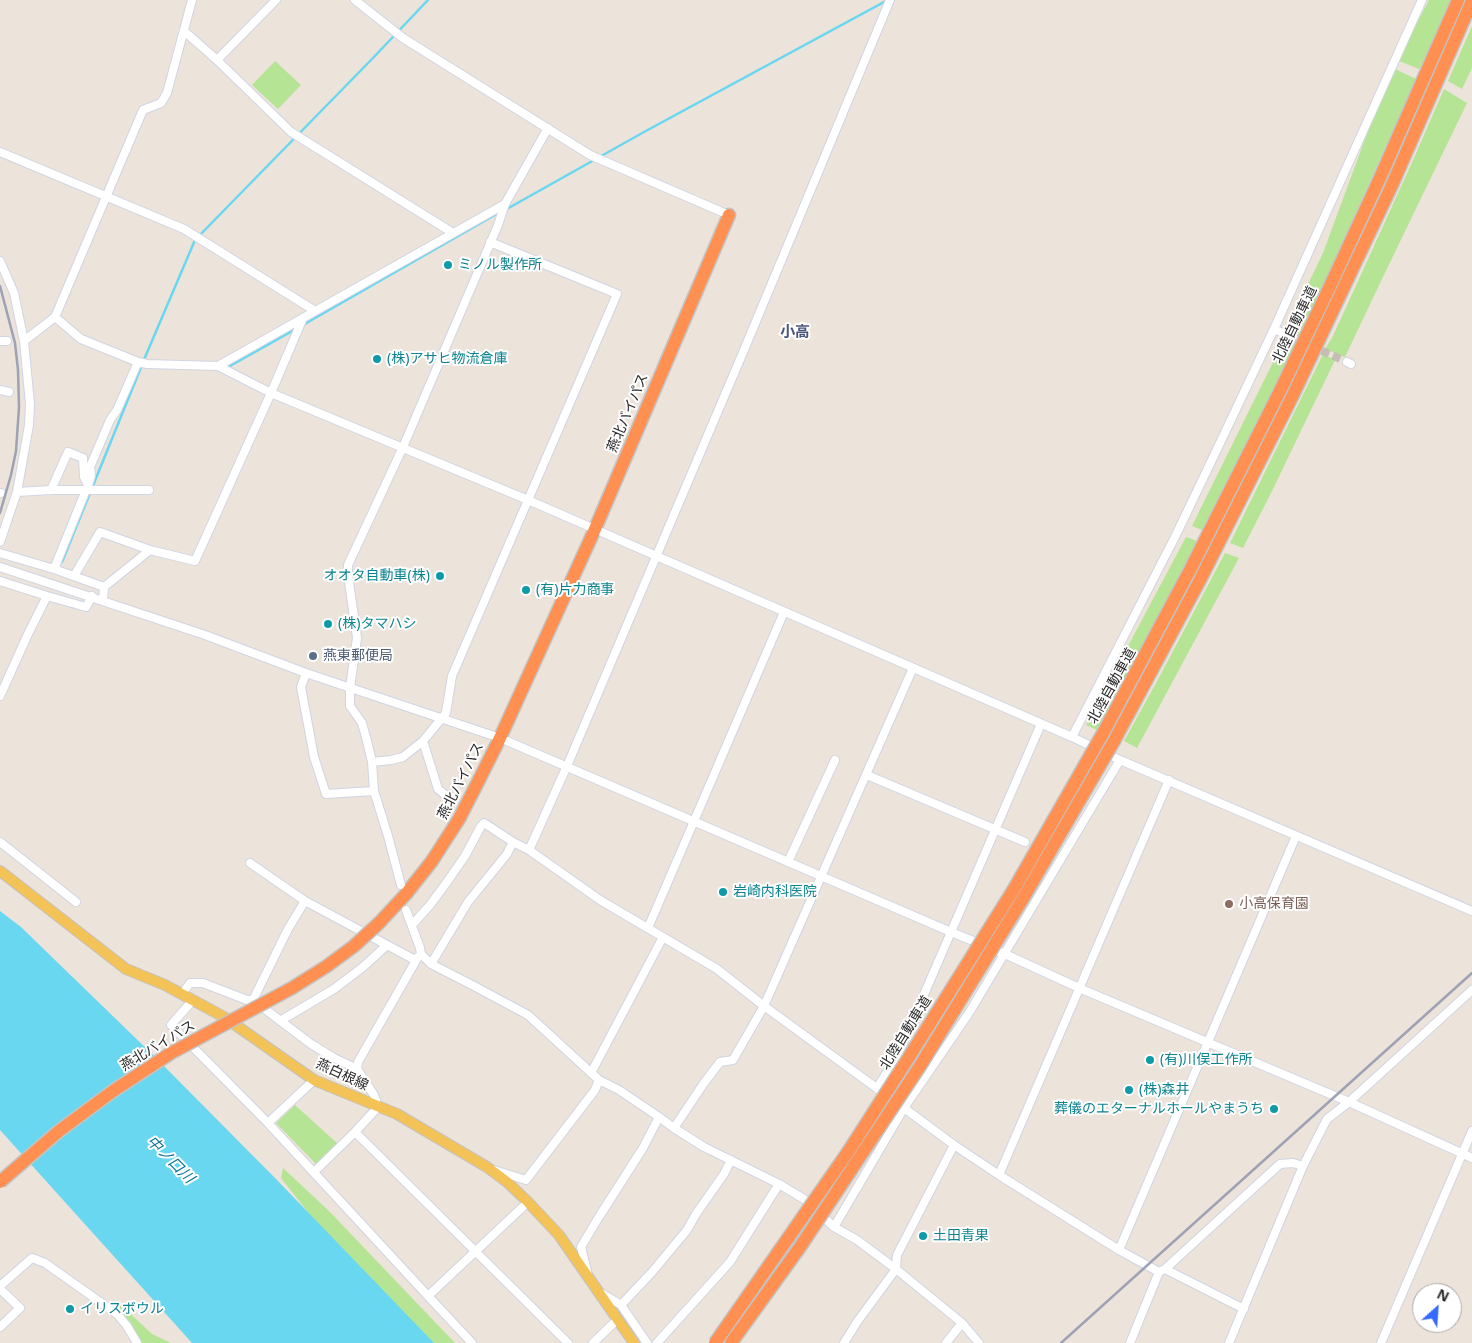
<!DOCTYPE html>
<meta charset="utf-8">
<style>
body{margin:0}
#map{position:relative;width:1472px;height:1343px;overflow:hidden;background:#ece3da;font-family:"Noto Sans",sans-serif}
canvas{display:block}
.north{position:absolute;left:1412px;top:1283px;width:50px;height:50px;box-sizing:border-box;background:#fff;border:1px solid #a9a9a9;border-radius:50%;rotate:26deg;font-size:14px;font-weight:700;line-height:20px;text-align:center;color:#292929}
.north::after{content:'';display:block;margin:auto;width:18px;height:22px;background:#356afe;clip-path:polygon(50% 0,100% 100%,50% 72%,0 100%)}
</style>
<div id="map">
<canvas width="1472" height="1343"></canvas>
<div class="north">N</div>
</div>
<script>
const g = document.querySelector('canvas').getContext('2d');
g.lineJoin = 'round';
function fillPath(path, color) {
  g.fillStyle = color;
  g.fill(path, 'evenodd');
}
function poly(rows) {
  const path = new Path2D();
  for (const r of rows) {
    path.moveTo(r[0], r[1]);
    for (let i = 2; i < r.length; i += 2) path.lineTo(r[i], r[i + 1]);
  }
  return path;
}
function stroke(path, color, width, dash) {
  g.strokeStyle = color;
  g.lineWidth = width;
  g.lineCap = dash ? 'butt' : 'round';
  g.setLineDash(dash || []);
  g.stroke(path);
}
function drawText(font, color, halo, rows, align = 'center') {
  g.font = font + ' "Noto Sans","Noto Sans JP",sans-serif';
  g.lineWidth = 4;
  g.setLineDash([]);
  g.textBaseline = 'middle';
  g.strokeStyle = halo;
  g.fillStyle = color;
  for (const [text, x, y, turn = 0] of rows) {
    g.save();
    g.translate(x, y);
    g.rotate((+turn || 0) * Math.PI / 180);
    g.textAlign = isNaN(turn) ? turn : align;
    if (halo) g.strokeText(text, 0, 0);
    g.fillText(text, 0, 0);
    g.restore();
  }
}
const green = poly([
 [1429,0,1450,0,1427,53,1419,69,1397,60],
 [1472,26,1472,68,1462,89,1448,81],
 [275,61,301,85,278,109,252,85],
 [1395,69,1416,79,1325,281,1298,336,1292,333,1290,328,1300,304,1300,301,1323,253,1375,112,1391,73],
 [1444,89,1467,103,1382,279,1345,357,1325,349,1333,336,1414,158],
 [1286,339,1295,343,1264,409,1202,530,1192,526,1284,340],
 [1323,354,1335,360,1273,489,1243,548,1230,543],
 [1186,537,1197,541,1116,696,1097,730,1086,725],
 [1225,553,1239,558,1137,748,1124,741,1155,685],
 [295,1105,338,1144,316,1164,276,1123],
 [283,1168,329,1211,455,1343,427,1343,325,1234,281,1178],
 [119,1303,152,1334,171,1343,142,1343,130,1324,116,1308]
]);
const water = poly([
 [0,911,21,927,154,1056,276,1179,434,1343,192,1343,0,1130]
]);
const stream = poly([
 [505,210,644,132,886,1],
 [303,325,500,212],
 [230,366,296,329],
 [62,562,146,355,195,240,372,59,428,0]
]);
const minorTunnel = poly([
 [1289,336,1347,362]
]);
const minor = poly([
 [355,0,403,38,590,155,729,215],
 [184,31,217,60,291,132,453,233],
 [217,60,276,0],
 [0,152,184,229,315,311],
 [0,261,14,293,24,341,30,404,29,425,17,492,0,542],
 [55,317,81,339,138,362,147,364,218,366,271,393,528,500,1072,737,1120,760,1472,911],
 [1274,329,1289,336],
 [0,341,7,341],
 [24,341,55,317,143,110,161,103,167,93,192,0],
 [1347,362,1351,364],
 [218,366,505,204],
 [0,390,9,392],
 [51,490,68,452,83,458,84,477,88,485],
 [17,492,51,490,149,490],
 [0,493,1,493],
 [0,553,54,569,104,587,103,601],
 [0,567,205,635,306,673,500,738,951,932,1005,954,1079,988,1349,1102,1472,1158],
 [54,569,88,485,91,476,90,467,110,420,117,410,138,362],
 [74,576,100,532,150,550],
 [0,581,47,596,86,607,92,596],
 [104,587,150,550,195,561,271,393,303,318],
 [306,673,301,687,314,757,326,794,374,791],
 [0,696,28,634,47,596],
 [1072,737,1176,535,1220,443,1274,329,1422,0],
 [423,741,438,789,453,801],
 [372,762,391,760,403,757,423,741,446,713,452,676,617,294,490,242],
 [867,775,1025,842],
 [0,842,76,902],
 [529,850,567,766,744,350,890,0],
 [788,862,835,760],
 [250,863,305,901,415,960],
 [401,885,388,836,374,791,372,762,367,741,362,723,350,706,350,688,357,638,348,575,348,565,403,447,498,225,505,204,548,128],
 [406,910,420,948,421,954,431,964,474,986,528,1015,599,1080,619,1090,659,1117,674,1128,704,1147,779,1184,804,1199,834,1227,857,1240,896,1269,962,1323,979,1343],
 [412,925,430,905,447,882,465,856,481,826,484,823,513,842,529,850,600,900,717,969,764,1006,904,1108,954,1145,999,1175,1119,1250,1159,1272,1165,1269,1244,1309],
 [648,928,784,612],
 [431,964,468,902,507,854,513,842],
 [182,994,190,983,203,983,247,1000,253,1000,311,1044,334,1058,357,1069,374,1095,378,1107,355,1132,314,1172],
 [193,1000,171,1025,268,1123,428,1296,528,1202],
 [253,1000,288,929,305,901],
 [280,1021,334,989,363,967,387,945],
 [357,1069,358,1062,418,957],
 [591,1073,663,937],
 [877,1088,895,1060,903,1043,1041,724],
 [268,1123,314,1080],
 [674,1128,704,1083,720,1062,733,1060,764,1006,913,668],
 [355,1132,568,1343],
 [494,1170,526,1180,595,1090,599,1080],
 [999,1175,1169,780],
 [834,1227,904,1108,969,1013,1120,760],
 [1119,1250,1296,836],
 [1165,1269,1280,1164,1293,1163,1303,1166],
 [588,1275,581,1247,597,1220,643,1148,659,1117],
 [0,1286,32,1258,45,1263,117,1314,127,1326,137,1343],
 [0,1289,20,1308,0,1327],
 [601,1293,621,1305,653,1271,687,1230,696,1214,724,1174,731,1160],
 [428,1296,472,1343],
 [621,1305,647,1343],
 [593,1343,617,1320],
 [657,1343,730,1262,779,1184],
 [844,1343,857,1322,896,1269,897,1255,954,1145],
 [946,1343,962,1323],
 [1130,1343,1159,1272],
 [1229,1343,1303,1166,1327,1119,1349,1102,1472,990],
 [1381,1343,1472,1131]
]);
const major = poly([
 [0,871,126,969,165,985,224,1017,314,1080,397,1114,487,1167,507,1182,528,1202,559,1235,634,1343]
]);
const highway = poly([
 [1102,735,1190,570,1280,391,1331,284,1379,180,1458,0],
 [1114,741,1201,578,1292,397,1392,185,1472,1],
 [379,923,406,894,432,861,459,819,480,778,500,738,595,529,729,215]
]);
const rail = poly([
 [0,286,15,343,18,370,19,407,16,451,11,475,0,513],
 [1061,1343,1472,973]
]);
const highwayBridge = poly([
 [0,1182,59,1131,113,1091,171,1053,292,988,327,966,354,946,379,923],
 [715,1343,848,1152,909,1057,1014,889,1102,735],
 [731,1343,800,1247,920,1066,1025,895,1114,741]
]);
const markers = [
 [448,265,5,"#0f9aa8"],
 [377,359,5,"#0f9aa8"],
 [440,576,5,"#0f9aa8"],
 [526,590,5,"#0f9aa8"],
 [328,624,5,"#0f9aa8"],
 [313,656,5,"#5c6f8a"],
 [723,892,5,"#0f9aa8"],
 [1229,904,5,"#8d6e63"],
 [1150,1060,5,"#0f9aa8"],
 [1129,1090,5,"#0f9aa8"],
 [1274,1109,5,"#0f9aa8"],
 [923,1236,5,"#0f9aa8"],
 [70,1309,5,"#0f9aa8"]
];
const cultureNames = [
 ["ミノル製作所",458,265],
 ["(株)アサヒ物流倉庫",387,359],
 ["オオタ自動車(株)",430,576,"right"],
 ["(有)片力商事",536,590],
 ["(株)タマハシ",338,624],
 ["岩崎内科医院",733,892],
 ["(有)川俣工作所",1160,1060],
 ["(株)森井",1139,1090],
 ["葬儀のエターナルホールやまうち",1264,1109,"right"],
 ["土田青果",933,1236],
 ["イリスボウル",80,1309]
];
const streetNames = [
 ["北陸自動車道",1295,325,-64],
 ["燕北バイパス",628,413,-67],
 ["北陸自動車道",1112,686,-61],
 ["燕北バイパス",461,781,-63],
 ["北陸自動車道",906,1033,-58],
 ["燕北バイパス",158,1046,-31],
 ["燕白根線",342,1075,25]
];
const serviceNames = [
 ["燕東郵便局",323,656]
];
const educationNames = [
 ["小高保育園",1239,904]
];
const neighbourhoodNames = [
 ["小高",795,333]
];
const waterNames = [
 ["中ノ口川",170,1160,45]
];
fillPath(green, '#b6e495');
fillPath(water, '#6ad7f1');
stroke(stream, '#6ad7f1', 2.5);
stroke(minorTunnel, '#c5beb7', 8, [8, 4]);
stroke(minor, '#d0d5e3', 10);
stroke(major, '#c3c3c3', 12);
stroke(highway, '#c3c3c3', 15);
stroke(minor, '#fff', 8);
stroke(major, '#f4c357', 10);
stroke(highway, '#ff9052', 12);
stroke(rail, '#9da2b4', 2.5);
stroke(highwayBridge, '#c3c3c3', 15, []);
stroke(highwayBridge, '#ff9052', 12);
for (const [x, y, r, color] of markers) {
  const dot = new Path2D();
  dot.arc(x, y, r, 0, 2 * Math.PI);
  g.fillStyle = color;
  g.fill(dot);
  stroke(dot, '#fff', 2);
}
drawText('14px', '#0d838f', '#fff', cultureNames, 'left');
drawText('14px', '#292929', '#fff', streetNames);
drawText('14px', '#4e5e75', '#fff', serviceNames, 'left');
drawText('14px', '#785e54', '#fff', educationNames, 'left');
drawText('bold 15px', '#49557b', '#fff', neighbourhoodNames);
drawText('italic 15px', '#0a759c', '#fff', waterNames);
</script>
